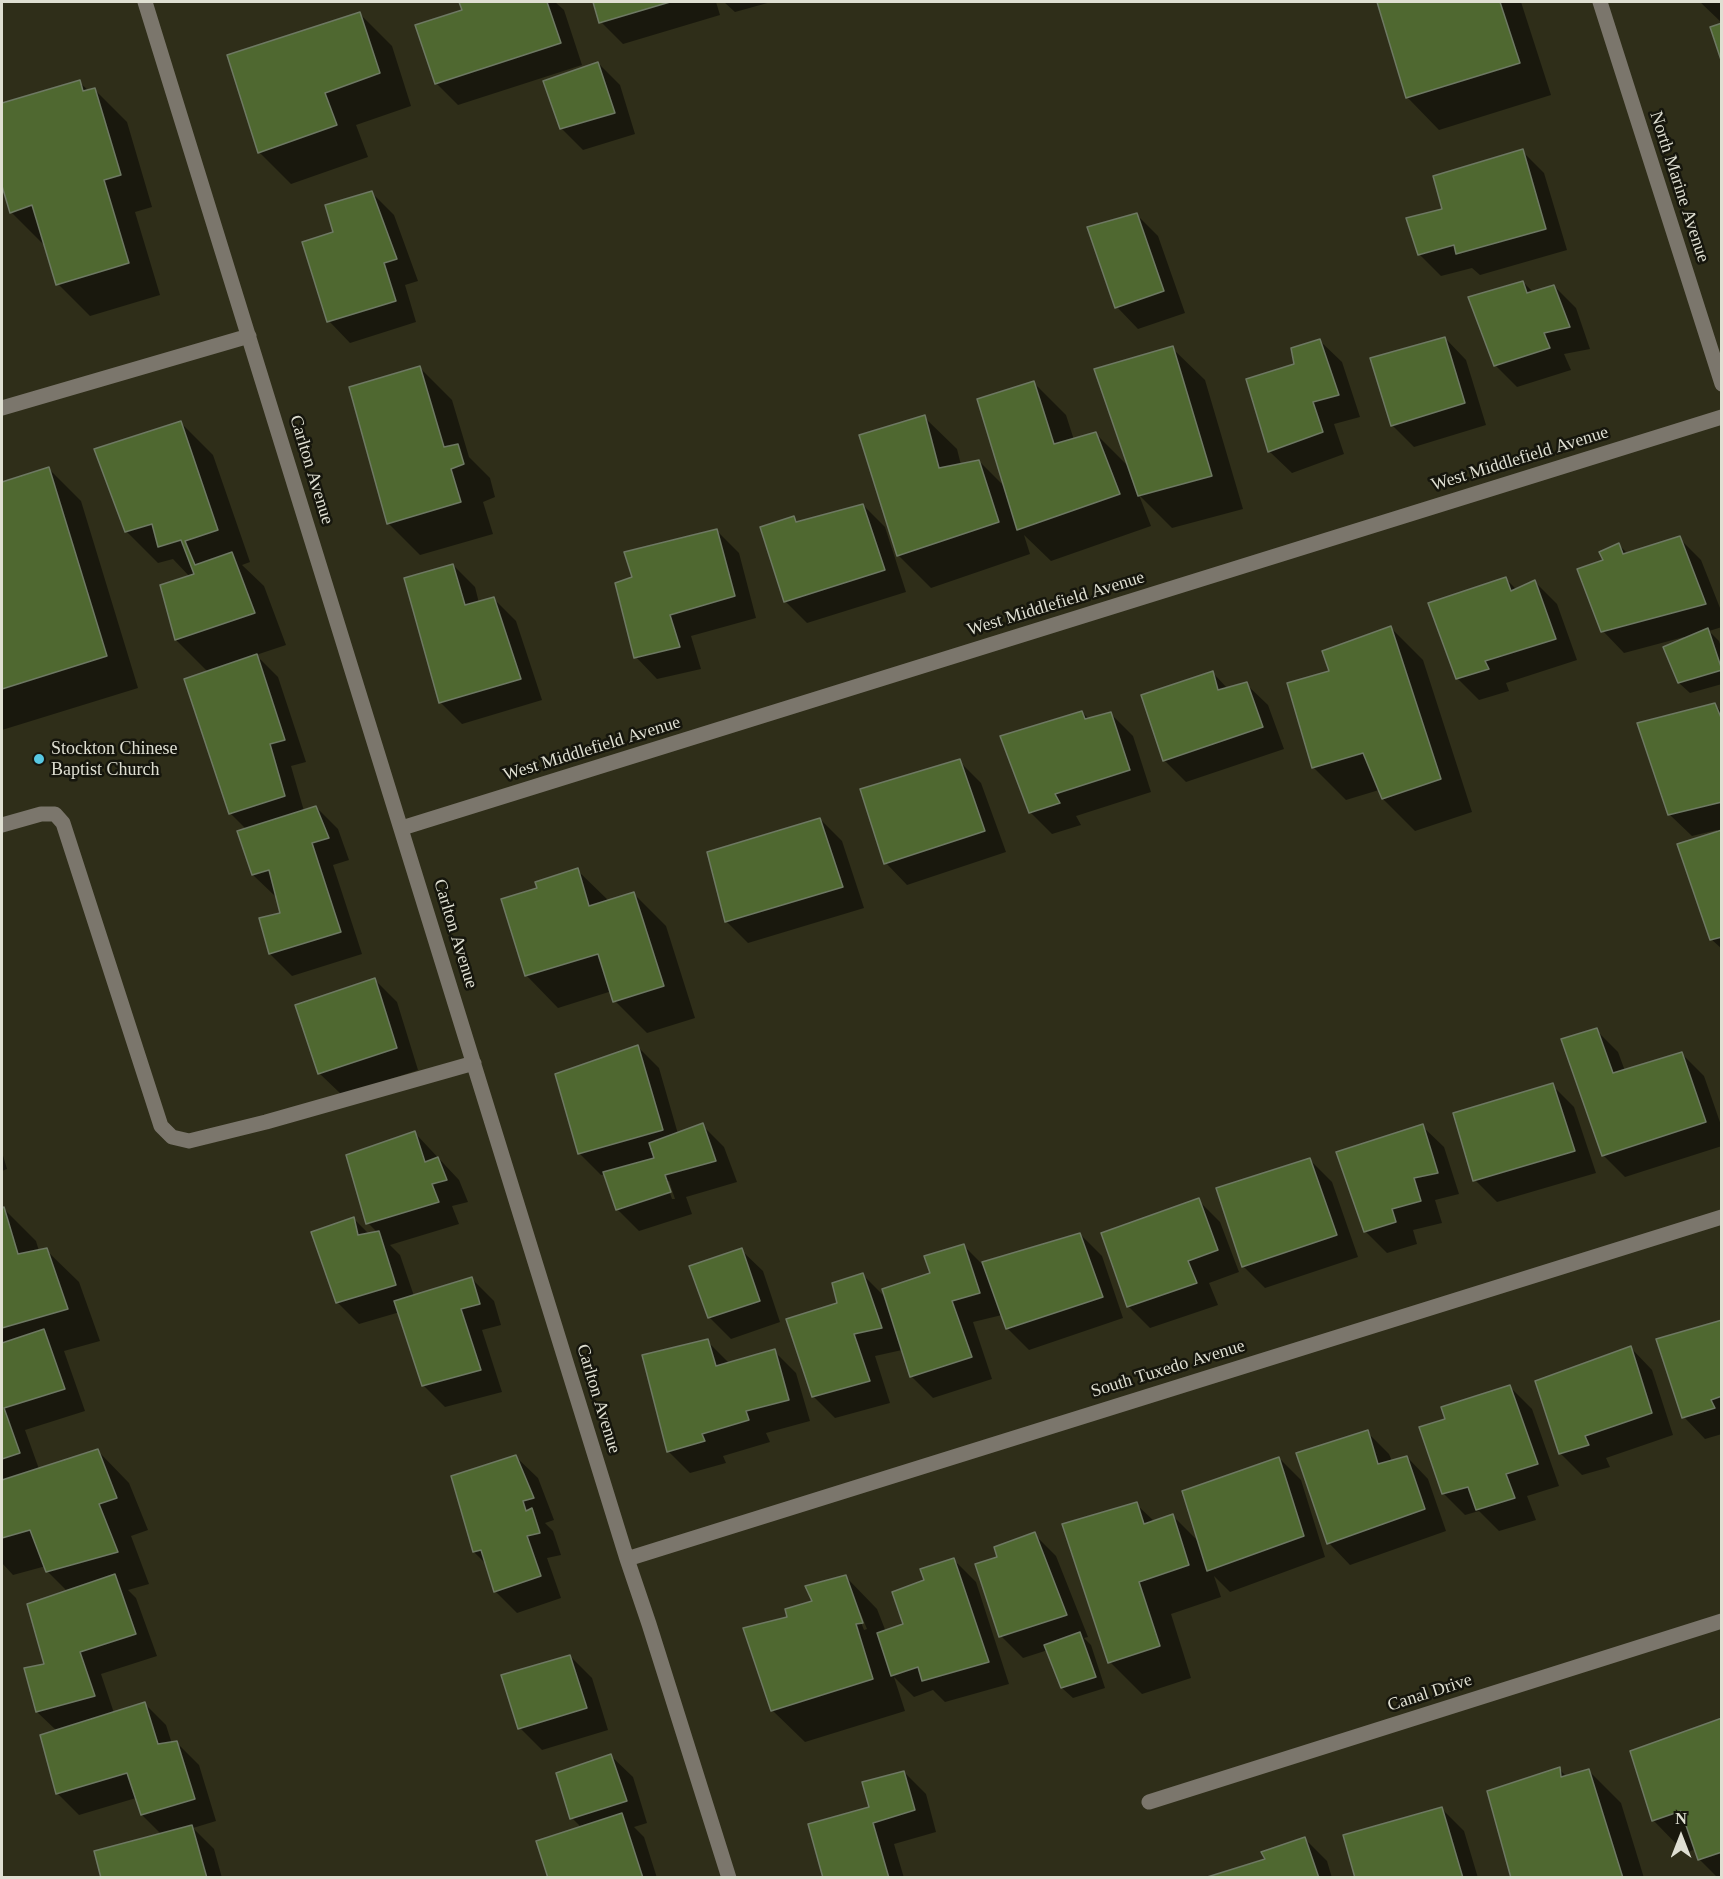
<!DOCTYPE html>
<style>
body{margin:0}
#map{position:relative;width:1723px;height:1879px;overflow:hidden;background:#2f2e19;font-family:"Times New Roman",serif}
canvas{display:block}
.frame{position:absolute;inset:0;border:3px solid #dfdfd2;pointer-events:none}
.north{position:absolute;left:1651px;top:1807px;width:60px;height:60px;-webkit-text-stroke:4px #16160d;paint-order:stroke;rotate:0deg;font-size:16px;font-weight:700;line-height:24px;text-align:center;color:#dfdfd2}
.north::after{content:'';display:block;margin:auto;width:21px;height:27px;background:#dfdfd2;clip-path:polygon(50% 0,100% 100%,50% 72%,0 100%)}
</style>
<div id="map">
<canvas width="1723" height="1879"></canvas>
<div class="frame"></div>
<div class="north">N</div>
</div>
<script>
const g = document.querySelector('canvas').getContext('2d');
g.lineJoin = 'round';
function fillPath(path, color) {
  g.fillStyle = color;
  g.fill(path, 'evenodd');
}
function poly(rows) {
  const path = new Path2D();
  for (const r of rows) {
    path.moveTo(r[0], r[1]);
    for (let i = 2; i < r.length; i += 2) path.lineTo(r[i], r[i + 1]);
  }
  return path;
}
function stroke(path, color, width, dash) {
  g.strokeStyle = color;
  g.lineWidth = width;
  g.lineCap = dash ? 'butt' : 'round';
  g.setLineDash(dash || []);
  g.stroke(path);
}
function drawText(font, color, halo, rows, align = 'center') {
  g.font = font + ' "Times New Roman",serif';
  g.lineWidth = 5;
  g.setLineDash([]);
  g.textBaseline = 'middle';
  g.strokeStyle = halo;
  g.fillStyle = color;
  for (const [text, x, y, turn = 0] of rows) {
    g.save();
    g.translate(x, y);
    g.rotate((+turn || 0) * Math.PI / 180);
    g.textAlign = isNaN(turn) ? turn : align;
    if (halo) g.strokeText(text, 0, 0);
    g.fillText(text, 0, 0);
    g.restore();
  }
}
const shadow = poly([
 [461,2,555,2,564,10,582,65,458,105,436,83,464,10],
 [594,2,716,2,720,15,623,44,601,22],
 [724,2,771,2,735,12],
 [1378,2,1521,2,1551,95,1439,130,1407,97],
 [1700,2,1722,2,1722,23],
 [360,14,392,46,411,106,356,125,368,157,291,184,259,152],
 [598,63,620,85,635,134,583,150,561,128],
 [79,82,89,91,95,90,127,122,152,207,135,212,160,295,90,316,58,284,46,243,43,244,11,212,2,181,2,105],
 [1522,151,1544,173,1567,250,1480,275,1472,268,1441,276,1419,254,1444,210],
 [372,193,394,215,418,281,405,285,416,322,350,343,329,321,335,233],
 [1136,214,1158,236,1185,313,1138,329,1117,307],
 [1523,282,1534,293,1554,286,1576,308,1590,349,1564,354,1571,370,1517,387,1495,365],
 [1445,338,1466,360,1486,425,1414,447,1392,425],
 [1320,341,1342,362,1360,417,1334,424,1344,454,1292,473,1270,452,1248,380,1296,365],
 [1172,348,1205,380,1243,509,1172,528,1139,495,1151,526,1051,561,1024,535,1030,554,931,588,899,556,861,436,924,417,957,449,961,465,979,461,1006,488,1034,383,1066,415,1074,440,1095,433,1130,468],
 [420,368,452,400,469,457,490,478,495,497,483,502,493,534,420,555,388,523],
 [181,423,213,455,250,562,242,565,264,586,286,645,256,655,278,677,306,762,291,766,304,811,316,807,338,829,349,860,333,865,362,954,292,976,270,954,261,920,282,914,277,896,275,896,253,875,247,830,230,813,208,672,176,640,190,577,173,559,158,563,126,531],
 [49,469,81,501,138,688,2,730,2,483],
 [863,505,885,527,906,592,807,623,785,601,794,518,799,523],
 [717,531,739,553,756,618,691,636,701,669,657,679,636,657,634,578],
 [1679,538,1701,560,1722,613,1722,627,1709,631,1719,641,1722,650,1722,684,1690,693,1679,683,1684,637,1624,653,1603,631,1605,561,1619,545,1628,554],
 [453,565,475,587,479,603,494,599,516,621,542,700,462,724,440,702],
 [1506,579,1517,590,1535,582,1557,604,1577,660,1506,683,1509,691,1479,700,1457,678],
 [1391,628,1423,660,1472,812,1415,831,1383,799,1379,790,1346,800,1313,767,1331,672],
 [1213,673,1228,689,1246,684,1268,705,1284,749,1186,782,1164,760],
 [1714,704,1722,712,1722,949,1711,939,1717,830,1692,836,1670,815],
 [1082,712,1089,719,1111,714,1133,736,1151,792,1076,816,1081,825,1052,834,1030,812],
 [959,761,981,783,1006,852,907,885,886,863],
 [820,819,842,841,864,908,748,943,726,921],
 [577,870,609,901,634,894,666,926,695,1018,647,1033,615,1001,612,991,558,1008,526,975,539,889],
 [375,980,397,1002,418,1070,342,1095,320,1074,297,1006],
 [1596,1030,1618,1052,1625,1071,1682,1054,1704,1076,1722,1128,1722,1146,1625,1177,1603,1155],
 [638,1047,659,1068,678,1134,702,1125,724,1147,737,1182,686,1197,692,1214,639,1231,617,1209,605,1174,601,1175,579,1153],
 [666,1181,669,1181,675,1199,672,1199],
 [1552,1085,1574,1107,1596,1173,1497,1202,1475,1180],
 [1422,1126,1444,1147,1459,1194,1435,1200,1442,1223,1413,1230,1417,1244,1387,1253,1365,1231],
 [415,1133,459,1180,468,1202,452,1206,459,1224,390,1245,400,1255,414,1296,472,1279,494,1301,501,1325,482,1330,502,1392,445,1407,423,1385,400,1312,359,1324,337,1302,353,1218,369,1234,378,1233,368,1223],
 [2,1152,7,1169,2,1171],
 [1310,1160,1332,1182,1358,1257,1265,1288,1243,1266],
 [1198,1200,1220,1222,1239,1272,1209,1283,1218,1305,1150,1328,1128,1306],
 [2,1209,4,1209,36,1241,39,1251,46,1250,79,1282,100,1341,64,1351,85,1411,25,1430,39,1469,97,1450,129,1483,148,1530,131,1536,149,1584,128,1590,136,1598,157,1656,101,1674,114,1713,145,1704,166,1725,172,1744,177,1743,199,1765,216,1821,193,1828,214,1849,222,1878,103,1878,162,1835,142,1815,136,1798,79,1815,57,1793,57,1731,37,1712,46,1666,68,1592,48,1572,46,1566,13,1575,2,1563],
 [1080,1234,1102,1256,1123,1318,1029,1350,1007,1328,1002,1315,973,1322,992,1379,933,1398,911,1376,902,1350,875,1356,890,1403,835,1418,813,1396,839,1304,863,1275,886,1298,932,1274,964,1246,982,1264],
 [741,1250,763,1271,780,1322,731,1339,709,1317],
 [1722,1321,1722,1434,1705,1439,1684,1417],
 [707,1341,729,1363,774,1351,796,1373,810,1421,766,1433,770,1442,723,1456,726,1463,690,1473,668,1451],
 [1631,1348,1652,1370,1673,1435,1606,1458,1610,1467,1582,1475,1560,1453],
 [1510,1387,1532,1409,1559,1486,1527,1496,1536,1520,1499,1531,1479,1511,1465,1515,1443,1493,1447,1420],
 [1367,1432,1389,1454,1392,1461,1407,1457,1428,1479,1446,1531,1350,1565,1329,1543],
 [516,1457,538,1478,554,1520,545,1523,553,1531,561,1555,547,1558,561,1598,517,1613,496,1592,487,1565,474,1552],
 [1279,1458,1301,1480,1325,1557,1230,1592,1214,1576,1221,1597,1171,1614,1191,1678,1142,1694,1110,1662,1136,1504,1155,1522,1173,1516,1200,1543],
 [1034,1534,1056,1556,1088,1637,1084,1638,1091,1645,1105,1688,1073,1698,1062,1688,1048,1650,1023,1658,1001,1636,999,1558],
 [954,1560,976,1582,1009,1684,945,1702,933,1690,914,1697,894,1677,905,1711,805,1742,772,1710,789,1618,814,1602,845,1576,877,1609,886,1632,904,1625,926,1581],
 [857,1612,860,1612,867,1629,864,1630],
 [570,1656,592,1678,608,1730,542,1750,520,1728],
 [1722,1720,1722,1878,1718,1878,1699,1859,1696,1849,1685,1853,1653,1820],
 [611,1756,633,1777,647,1823,634,1827,644,1837,657,1878,549,1878,582,1828,572,1818],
 [1559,1769,1567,1777,1589,1771,1621,1803,1644,1878,1512,1878],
 [904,1772,926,1794,936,1832,894,1844,904,1878,825,1878,871,1808],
 [1442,1809,1464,1831,1478,1878,1357,1878],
 [1305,1839,1327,1861,1332,1878,1209,1878,1267,1860]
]);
const building = poly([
 [459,2,547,2,561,43,435,84,415,25,462,10,459,2],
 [593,2,670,2,599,23,593,2],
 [1377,2,1500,2,1520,63,1406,98,1377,2],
 [360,12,380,73,325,93,337,125,258,153,227,55,360,12],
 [1722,23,1722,63,1710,27,1722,23],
 [598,62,615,113,560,129,543,81,598,62],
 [80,80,83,91,95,88,121,175,104,180,129,263,56,285,32,205,10,213,2,186,2,103,80,80],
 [1523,149,1546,229,1456,254,1454,245,1418,255,1406,218,1442,209,1433,176,1523,149],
 [372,191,397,259,384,263,396,301,327,322,302,242,333,232,325,205,372,191],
 [1137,213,1164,291,1115,308,1087,227,1137,213],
 [1523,281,1527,293,1554,285,1570,327,1544,333,1550,348,1494,366,1468,297,1523,281],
 [1445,337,1465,403,1391,426,1370,358,1445,337],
 [1320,339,1339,395,1313,402,1323,432,1268,452,1246,379,1294,364,1291,348,1320,339],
 [1173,346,1212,476,1138,496,1094,369,1173,346],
 [420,366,444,447,458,444,464,464,451,469,461,502,387,524,349,387,420,366],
 [1034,381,1054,444,1096,432,1120,494,1017,530,977,399,1034,381],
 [925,415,939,468,979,460,999,522,897,556,859,435,925,415],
 [181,421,218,530,185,541,195,565,232,552,255,613,175,640,160,585,194,574,181,540,158,547,152,524,125,532,94,449,181,421],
 [49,467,107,656,2,689,2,482,49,467],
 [863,504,885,570,784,602,760,527,794,516,796,522,863,504],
 [717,529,735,596,670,615,680,647,634,658,615,583,632,577,624,552,717,529],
 [1680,536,1706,604,1601,632,1577,569,1603,560,1599,552,1619,543,1623,554,1680,536],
 [453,564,465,605,494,597,521,679,439,703,404,578,453,564],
 [1506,577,1511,591,1535,580,1556,639,1485,661,1489,669,1456,679,1428,603,1506,577],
 [1391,626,1441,779,1382,799,1363,753,1312,768,1287,683,1329,671,1322,651,1391,626],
 [1708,628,1722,670,1678,683,1663,647,1708,628],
 [257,654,285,740,270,744,285,796,229,814,184,679,257,654],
 [1213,671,1218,690,1247,682,1263,727,1163,761,1141,695,1213,671],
 [1715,703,1722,720,1722,802,1668,815,1637,723,1715,703],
 [1082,711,1085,719,1111,712,1130,770,1055,794,1060,803,1029,813,1000,736,1082,711],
 [960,759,985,831,884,864,860,789,960,759],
 [316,806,329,838,312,843,341,932,269,954,259,918,280,913,269,870,252,875,237,831,316,806],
 [820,818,843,887,725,922,707,852,820,818],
 [1722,830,1722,937,1710,940,1677,844,1722,830],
 [578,868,589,906,634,892,664,986,613,1002,598,954,525,976,501,899,537,888,535,882,578,868],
 [375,978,397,1048,318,1074,295,1005,375,978],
 [1597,1028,1613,1073,1682,1052,1706,1122,1602,1156,1561,1039,1597,1028],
 [638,1045,663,1130,578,1154,555,1074,638,1045],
 [1553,1083,1575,1151,1473,1181,1453,1113,1553,1083],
 [703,1123,716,1161,665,1175,671,1192,616,1210,603,1172,654,1158,649,1143,703,1123],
 [1423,1124,1438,1173,1414,1178,1421,1201,1392,1209,1396,1222,1364,1232,1336,1152,1423,1124],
 [415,1131,425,1162,438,1157,447,1180,432,1184,439,1202,366,1224,346,1155,415,1131],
 [1310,1158,1337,1235,1242,1267,1216,1188,1310,1158],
 [1199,1198,1218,1250,1188,1261,1197,1283,1127,1307,1101,1233,1199,1198],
 [4,1207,18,1254,47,1248,68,1309,2,1328,2,1208,4,1207],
 [354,1217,358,1235,379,1231,396,1285,336,1303,311,1232,354,1217],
 [1080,1233,1103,1297,1006,1329,982,1262,1080,1233],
 [964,1244,980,1293,952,1301,972,1357,910,1377,882,1289,930,1273,924,1256,964,1244],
 [742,1248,760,1301,708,1318,689,1266,742,1248],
 [863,1273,882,1328,854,1334,870,1381,812,1397,786,1319,837,1303,832,1283,863,1273],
 [472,1277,480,1304,461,1309,481,1370,422,1386,394,1301,472,1277],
 [1722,1320,1722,1396,1711,1400,1715,1408,1682,1418,1656,1339,1722,1320],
 [44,1329,65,1389,4,1408,20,1453,2,1459,2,1343,44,1329],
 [708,1339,716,1366,775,1349,789,1400,746,1411,749,1420,702,1434,705,1441,667,1452,642,1355,708,1339],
 [1631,1346,1652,1413,1585,1436,1589,1445,1559,1454,1535,1381,1631,1346],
 [1510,1385,1538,1464,1506,1474,1515,1498,1476,1510,1468,1487,1442,1494,1419,1427,1445,1419,1441,1407,1510,1385],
 [1368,1430,1378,1464,1407,1456,1425,1509,1327,1544,1296,1453,1368,1430],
 [98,1449,117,1498,99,1504,118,1552,46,1572,30,1530,2,1538,2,1480,98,1449],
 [516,1455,534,1498,523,1501,526,1511,532,1508,540,1533,527,1536,541,1576,494,1592,481,1550,473,1552,451,1476,516,1455],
 [1279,1457,1304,1536,1207,1571,1182,1491,1279,1457],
 [1137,1502,1144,1524,1173,1514,1189,1565,1139,1582,1160,1646,1108,1663,1062,1524,1137,1502],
 [1035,1532,1067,1615,999,1637,975,1564,997,1557,994,1547,1035,1532],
 [954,1558,989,1662,922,1681,918,1667,891,1676,877,1633,903,1624,892,1592,924,1580,920,1569,954,1558],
 [115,1574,136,1634,80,1652,95,1696,36,1712,24,1668,44,1664,27,1604,115,1574],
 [846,1575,863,1623,856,1624,873,1679,771,1711,743,1628,787,1617,785,1609,812,1601,805,1586,846,1575],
 [1080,1632,1096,1677,1061,1688,1044,1645,1080,1632],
 [570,1655,587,1708,518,1729,501,1675,570,1655],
 [145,1702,158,1744,177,1741,195,1799,141,1815,127,1773,56,1794,40,1735,145,1702],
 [1722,1718,1722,1852,1698,1860,1681,1811,1652,1821,1630,1751,1722,1718],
 [611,1754,627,1801,570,1819,556,1773,611,1754],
 [1560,1767,1561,1777,1589,1769,1623,1878,1511,1878,1487,1791,1560,1767],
 [904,1771,915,1810,873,1823,889,1878,823,1878,808,1824,869,1807,862,1782,904,1771],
 [1442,1807,1463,1878,1355,1878,1343,1835,1442,1807],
 [622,1813,643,1878,548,1878,536,1841,622,1813],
 [192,1825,207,1878,101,1878,94,1851,192,1825],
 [1305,1837,1319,1878,1204,1878,1265,1859,1261,1852,1305,1837]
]);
const minor = poly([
 [145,2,627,1559,649,1624,729,1878],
 [1600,2,1722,384],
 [2,408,249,336],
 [2,825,41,814,55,814,63,823,161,1126,172,1137,189,1141,266,1122,474,1063],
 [402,828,1722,417],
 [627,1559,1722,1217],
 [1149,1802,1722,1621]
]);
const markers = [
 [39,759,6,"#58c9e3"]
];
const streetNames = [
 ["North Marine Avenue",1679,187,72],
 ["West Middlefield Avenue",1520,459,-17],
 ["Carlton Avenue",311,470,73],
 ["West Middlefield Avenue",1056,604,-17],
 ["West Middlefield Avenue",592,749,-17],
 ["Carlton Avenue",455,934,73],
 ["South Tuxedo Avenue",1168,1369,-17],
 ["Carlton Avenue",598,1399,73],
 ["Canal Drive",1430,1693,-18]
];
const poiNames = [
 ["Stockton Chinese",51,749],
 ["Baptist Church",51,770]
];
fillPath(shadow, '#0007');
fillPath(building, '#4f6830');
stroke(building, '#6e7963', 1.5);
stroke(minor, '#7b766c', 15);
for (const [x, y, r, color] of markers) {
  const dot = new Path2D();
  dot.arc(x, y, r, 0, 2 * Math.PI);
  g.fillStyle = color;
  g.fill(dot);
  stroke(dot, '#16160d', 2);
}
drawText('18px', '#dfdfd2', '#16160d', streetNames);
drawText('18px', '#dfdfd2', '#16160d', poiNames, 'left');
</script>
